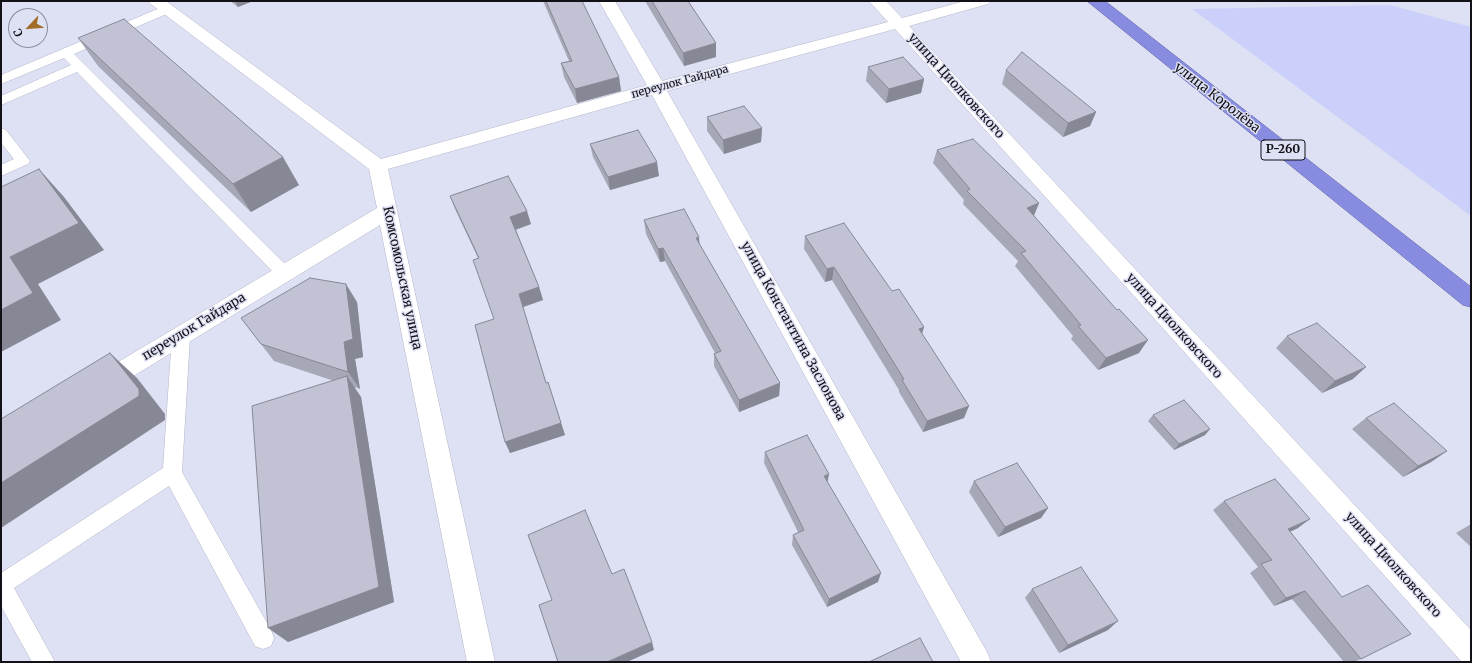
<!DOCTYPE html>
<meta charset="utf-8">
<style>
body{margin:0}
#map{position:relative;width:1472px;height:663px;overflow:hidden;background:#dee0f3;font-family:Merriweather,serif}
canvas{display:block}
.frame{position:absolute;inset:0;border:2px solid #111117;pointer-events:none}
.north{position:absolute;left:8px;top:8px;width:40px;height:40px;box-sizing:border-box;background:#dee0f3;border:1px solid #8c8d9b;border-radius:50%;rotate:244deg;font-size:11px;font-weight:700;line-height:16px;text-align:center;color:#111117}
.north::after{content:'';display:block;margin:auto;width:14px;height:18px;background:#a26d26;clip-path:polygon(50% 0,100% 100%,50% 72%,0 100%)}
</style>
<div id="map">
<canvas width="1472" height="663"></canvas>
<div class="frame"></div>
<div class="north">С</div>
</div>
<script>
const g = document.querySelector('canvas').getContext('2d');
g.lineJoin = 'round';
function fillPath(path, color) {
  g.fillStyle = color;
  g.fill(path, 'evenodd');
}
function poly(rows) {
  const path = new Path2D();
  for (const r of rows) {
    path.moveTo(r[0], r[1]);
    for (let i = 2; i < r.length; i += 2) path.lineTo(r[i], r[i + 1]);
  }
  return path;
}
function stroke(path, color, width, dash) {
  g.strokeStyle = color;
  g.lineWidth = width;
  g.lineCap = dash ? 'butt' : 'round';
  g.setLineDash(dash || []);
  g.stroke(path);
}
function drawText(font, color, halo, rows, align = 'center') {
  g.font = font + ' Merriweather,serif';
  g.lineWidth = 3;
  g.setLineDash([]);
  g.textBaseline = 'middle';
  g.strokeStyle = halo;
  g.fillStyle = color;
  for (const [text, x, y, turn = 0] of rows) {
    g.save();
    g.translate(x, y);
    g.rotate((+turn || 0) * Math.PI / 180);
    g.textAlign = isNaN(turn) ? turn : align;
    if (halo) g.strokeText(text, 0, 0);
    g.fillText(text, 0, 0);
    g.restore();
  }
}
const green = poly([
 [1390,5,1471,27,1471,216,1192,9]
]);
const lane = poly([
 [167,5,171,6,173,9,171,12,74,54,290,269,292,273,290,277,284,279,278,277,77,72,1,105,1,96,71,65,64,58,1,84,1,75,167,5],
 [1,128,6,130,30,161,28,164,1,176,1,165,14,159,1,143,1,128],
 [181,329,187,331,190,336,182,472,271,630,274,638,271,646,263,649,255,646,169,486,14,588,55,662,32,662,1,606,1,573,163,468,172,336,175,331,181,329]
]);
const street = poly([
 [148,1,166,1,381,159,647,85,599,1,615,1,662,81,888,22,869,1,886,1,902,18,965,1,991,1,988,4,909,26,1471,630,1471,662,1461,661,895,29,667,91,987,652,991,662,961,662,652,95,388,169,495,662,467,662,380,225,109,391,101,394,93,391,89,384,93,377,377,208,369,169,151,4,148,1]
]);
const highway = poly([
 [1087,1,1105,1,1471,287,1471,307,1463,305,1087,1]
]);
const wall = poly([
 [230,1,253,1,238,7],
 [543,1,582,1,619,77,621,91,577,103,564,77,561,63,569,61],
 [645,1,688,1,716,43,716,57,684,66],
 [78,38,299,185,251,212,98,66],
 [868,67,924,79,921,93,886,103,866,81],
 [1006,70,1096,112,1090,126,1063,137,1002,84],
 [707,117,762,128,761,142,724,154,707,131],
 [590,144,659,176,610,190,593,157],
 [937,150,1039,203,1034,216,1139,353,1098,370,1071,339,1073,336,1015,266,1018,261,963,204,964,200,933,163],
 [450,196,531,224,516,230,539,287,543,300,523,307,546,382,565,435,510,453,494,319,478,258,455,209],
 [644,220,699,244,780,383,779,396,739,412,714,366,714,354,715,353,665,261,660,262,646,234],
 [805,236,892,291,924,327,922,333,964,418,923,432,899,392,899,390,832,280,825,282,804,249],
 [357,302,363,357,355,359,360,389,354,387,361,397,394,602,288,642,334,381,274,361,241,318],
 [1287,336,1353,379,1322,393,1276,348],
 [1153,415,1210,429,1205,435,1174,450,1148,421],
 [1366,418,1447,451,1431,462,1403,477,1352,429],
 [765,452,827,482,878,582,827,607,792,545,793,535,798,532,764,463],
 [974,481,1048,508,1041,518,998,537,969,492],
 [1224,501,1298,528,1290,532,1361,659,1354,662,1344,662,1292,599,1274,606,1250,573,1258,567,1213,510],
 [1471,524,1471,547,1456,533],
 [1032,589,1108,630,1059,653,1025,598]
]);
const shadedWall = poly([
 [235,1,253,1,238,7],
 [716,43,716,57,684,66,683,53],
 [619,77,621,91,577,103,575,89],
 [924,79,921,93,886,103,889,89],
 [1096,112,1090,126,1063,137,1068,123],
 [762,128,761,142,724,154,723,140],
 [283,157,299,185,251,212,233,184],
 [657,162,659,176,610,190,608,177],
 [39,169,64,197,104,250,38,284,61,320,1,352,1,310,10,257],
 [1039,203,1033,217,1027,208],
 [527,211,531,224,514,230,510,217],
 [699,237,700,250,696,238],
 [663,248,665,261,660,262,658,249],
 [834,267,832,280,825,282,827,269],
 [346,284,357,302,363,357,355,359,360,389,348,372,344,342],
 [539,287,543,300,523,307,519,294],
 [924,327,920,340,919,329],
 [1148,340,1139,353,1098,370,1106,358],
 [110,353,137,378,165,414,165,420,1,528,1,483],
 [1366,367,1353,379,1322,393,1335,381],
 [347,376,361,397,394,602,288,642,268,628],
 [548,382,565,435,510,453,505,442],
 [780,383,779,396,739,412,739,400],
 [969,406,964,418,923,432,927,421],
 [1210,429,1205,435,1174,450,1179,444],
 [1447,451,1431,462,1403,477,1418,466],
 [829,474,827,485,824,476],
 [1048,508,1041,518,998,537,1005,527],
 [1310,519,1298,528,1276,538,1288,529],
 [881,573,878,582,827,607,829,599],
 [1305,591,1292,599,1274,606,1286,598],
 [1118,621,1108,630,1059,653,1068,645],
 [652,642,654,650,627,662,607,662]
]);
const building = poly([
 [546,1,582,1,619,77,575,89,561,63,572,61,546,1],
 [652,1,688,1,716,43,683,53,652,1],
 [124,19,283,157,233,184,78,38,124,19],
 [1022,52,1096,112,1068,123,1006,70,1022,52],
 [903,57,924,79,889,89,868,67,903,57],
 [744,106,762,128,723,140,707,117,744,106],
 [638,130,657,162,608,177,590,144,638,130],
 [973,139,1039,203,1027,208,1117,310,1119,309,1148,340,1106,358,1078,326,1081,325,1021,253,1026,251,967,191,970,189,937,150,973,139],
 [39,169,79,223,10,257,33,293,1,310,1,187,39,169],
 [508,176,527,211,510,217,539,287,519,294,546,383,548,382,561,423,505,442,475,325,494,319,473,260,479,258,450,196,508,176],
 [684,209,699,237,696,238,780,383,739,400,714,354,721,351,663,248,658,249,644,220,684,209],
 [844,223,892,291,899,289,924,327,919,329,969,406,927,421,902,380,904,379,834,267,827,269,805,236,844,223],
 [310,278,346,284,353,339,344,342,348,372,261,344,241,318,310,278],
 [1317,323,1366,367,1335,381,1287,336,1317,323],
 [110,353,139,389,139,396,1,483,1,419,110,353],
 [347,376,379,587,268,628,252,406,347,376],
 [1184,400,1210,429,1179,444,1153,415,1184,400],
 [1394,403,1447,451,1418,466,1366,418,1394,403],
 [807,435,829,474,824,476,881,573,829,599,793,535,804,530,765,452,807,435],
 [1017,463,1048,508,1005,527,974,481,1017,463],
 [1275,479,1310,519,1288,529,1342,597,1368,585,1411,634,1361,659,1305,591,1286,598,1261,564,1272,560,1224,501,1275,479],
 [585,510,612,574,624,569,652,642,607,662,558,662,539,605,552,600,528,535,585,510],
 [1081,567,1118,621,1068,645,1032,589,1081,567],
 [920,638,933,662,869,662,920,638]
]);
const farStreetnames = [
 ["переулок Гайдара",680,82,-15]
];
const shields = [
 [1283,150,44]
];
const shieldNames = [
 ["Р-260",1283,150]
];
const streetNames = [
 ["улица Циолковского",956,86,48],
 ["улица Королёва",1217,98,38],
 ["Комсомольская улица",402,278,78],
 ["улица Циолковского",1174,326,48],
 ["переулок Гайдара",194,327,-31],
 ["улица Константина Заслонова",793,331,61],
 ["улица Циолковского",1393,565,48]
];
fillPath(green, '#cbd0fa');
stroke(lane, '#b4b6c8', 1);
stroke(street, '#b4b6c8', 1);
stroke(highway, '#5e619a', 1);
fillPath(lane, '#fff');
fillPath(street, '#fff');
fillPath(highway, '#878ce1');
fillPath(wall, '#a6a8b7');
fillPath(shadedWall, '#878895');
fillPath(building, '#c1c3d5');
stroke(building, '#878895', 1);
drawText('11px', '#111117', '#dee0f3', farStreetnames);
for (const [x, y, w] of shields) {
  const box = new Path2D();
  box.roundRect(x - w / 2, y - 10, w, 20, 3);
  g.fillStyle = '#dee0f3';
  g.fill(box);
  stroke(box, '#111117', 1);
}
drawText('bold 12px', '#111117', null, shieldNames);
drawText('13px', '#111117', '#dee0f3', streetNames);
</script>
